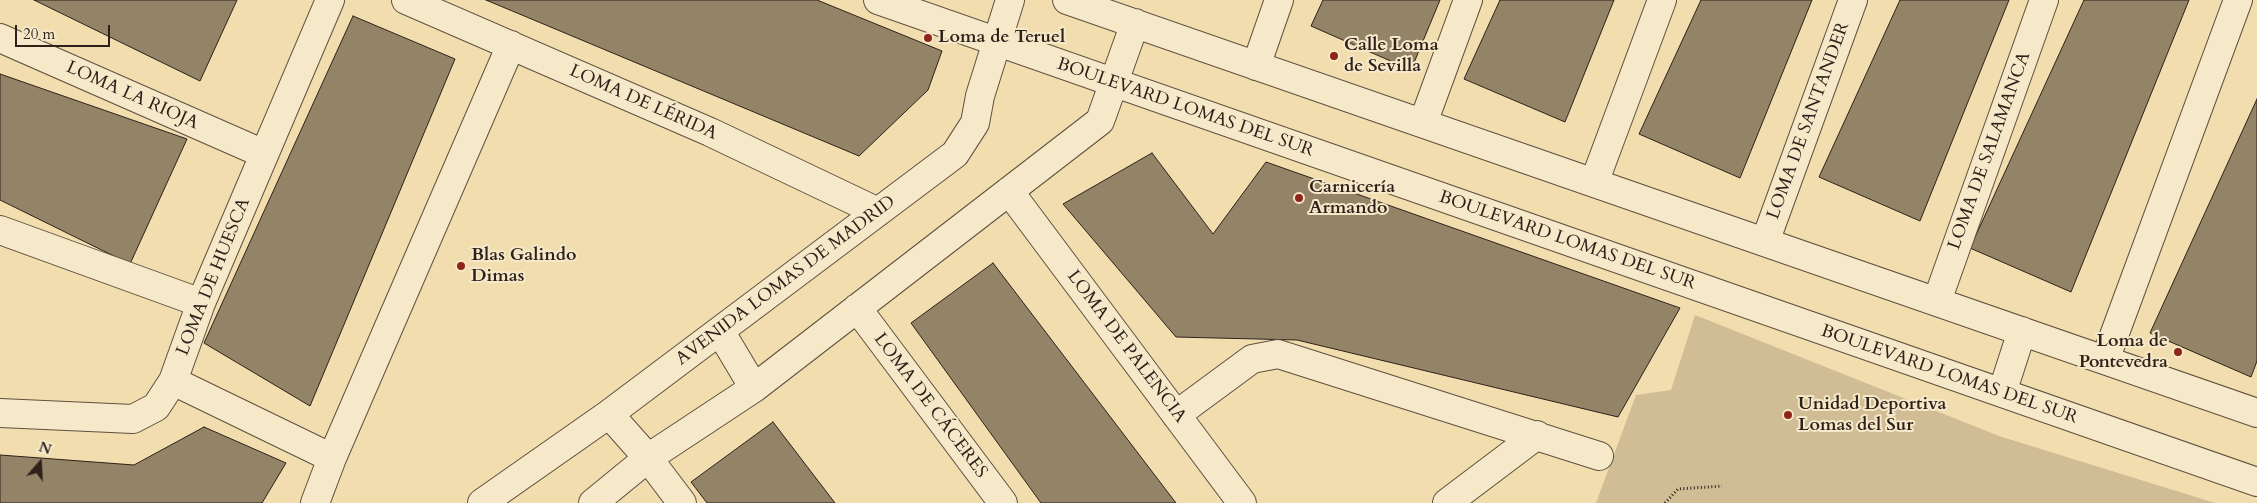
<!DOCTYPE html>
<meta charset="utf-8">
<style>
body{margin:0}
#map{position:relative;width:2257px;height:503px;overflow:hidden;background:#f1ddae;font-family:Cardo,serif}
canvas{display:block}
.north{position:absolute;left:15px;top:438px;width:50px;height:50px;-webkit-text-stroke:4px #f6e9ca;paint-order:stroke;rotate:19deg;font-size:14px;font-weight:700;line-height:20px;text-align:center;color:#2e211a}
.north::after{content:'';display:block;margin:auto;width:18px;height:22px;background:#2e211a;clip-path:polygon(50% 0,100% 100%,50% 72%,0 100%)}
.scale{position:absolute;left:15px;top:25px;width:95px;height:22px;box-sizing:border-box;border:2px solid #2e211a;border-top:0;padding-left:6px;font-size:15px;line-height:18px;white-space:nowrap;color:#2e211a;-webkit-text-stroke:4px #f6e9ca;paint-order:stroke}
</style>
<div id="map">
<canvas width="2257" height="503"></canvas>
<div class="north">N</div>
<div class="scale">20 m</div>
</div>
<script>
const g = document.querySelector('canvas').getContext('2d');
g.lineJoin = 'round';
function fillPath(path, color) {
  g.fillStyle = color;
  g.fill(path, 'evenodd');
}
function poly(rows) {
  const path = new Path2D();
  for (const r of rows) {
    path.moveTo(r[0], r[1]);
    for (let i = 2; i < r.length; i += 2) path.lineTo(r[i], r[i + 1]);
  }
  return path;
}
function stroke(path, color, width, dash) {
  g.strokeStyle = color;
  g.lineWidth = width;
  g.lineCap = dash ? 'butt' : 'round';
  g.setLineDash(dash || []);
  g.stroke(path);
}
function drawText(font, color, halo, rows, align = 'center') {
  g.font = font + ' Cardo,serif';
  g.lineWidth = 4;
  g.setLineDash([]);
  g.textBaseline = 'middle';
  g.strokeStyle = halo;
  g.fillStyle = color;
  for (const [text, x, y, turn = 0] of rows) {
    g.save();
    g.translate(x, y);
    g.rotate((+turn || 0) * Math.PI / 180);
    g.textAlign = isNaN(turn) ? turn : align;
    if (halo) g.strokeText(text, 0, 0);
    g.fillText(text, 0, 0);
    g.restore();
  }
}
const green = poly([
 [1695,315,1999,436,2215,503,1596,503,1636,395,1671,390]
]);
const building = poly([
 [34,0,237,0,200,81,34,0],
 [486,0,817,0,942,51,928,90,859,156,486,0],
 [1323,0,1440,0,1411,70,1311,26,1323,0],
 [1500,0,1614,0,1565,122,1464,79,1500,0],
 [1701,0,1812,0,1740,178,1639,134,1701,0],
 [1900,0,2009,0,1920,221,1819,177,1900,0],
 [2084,0,2189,0,2071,292,1970,248,2084,0],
 [353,16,455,59,310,406,204,343,353,16],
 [0,74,187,139,130,264,0,200,0,74],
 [2257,99,2257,361,2251,377,2150,333,2257,99],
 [1152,153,1213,234,1266,162,1680,308,1618,417,1297,340,1176,337,1063,204,1152,153],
 [993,263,1176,503,1041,503,911,323,993,263],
 [773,422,835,503,707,503,691,482,773,422],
 [204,427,286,463,262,503,0,503,0,455,134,465,204,427]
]);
const path = poly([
 [1665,503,1678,489,1722,486]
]);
const minor = poly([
 [406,0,710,132,878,212],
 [878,0,2257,482],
 [1067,0,2257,413],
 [0,38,264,154],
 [1256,66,1279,0],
 [1423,123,1468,0],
 [1594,183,1662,0],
 [1009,191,1242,503],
 [0,230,201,303],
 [1765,242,1853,0],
 [1937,301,2044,0],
 [857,308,1003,503],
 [720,331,754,388],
 [2105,360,2238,0],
 [173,381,332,458],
 [2002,393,2022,331],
 [0,413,133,419,156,407,173,381,201,303,330,0],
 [609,414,648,458,682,503],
 [1176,415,1252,359,1278,354,1599,456],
 [315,503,332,458,511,45],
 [482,503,609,414,955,154,975,123,980,96,1010,0],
 [593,503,648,458,754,388,1100,121,1135,23],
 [1447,503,1537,435]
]);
const markers = [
 [928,38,5,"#8f2418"],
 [1334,56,5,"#8f2418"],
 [1299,198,5,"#8f2418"],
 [461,266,5,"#8f2418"],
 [2178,352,5,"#8f2418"],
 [1788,415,5,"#8f2418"]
];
const poiNames = [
 ["Loma de Teruel",938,38],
 ["Calle Loma",1344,46],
 ["de Sevilla",1344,67],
 ["Carnicería",1309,188],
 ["Armando",1309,209],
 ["Blas Galindo",471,256],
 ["Dimas",471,277],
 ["Loma de",2168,342,"right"],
 ["Pontevedra",2168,363,"right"],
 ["Unidad Deportiva",1798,405],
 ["Lomas del Sur",1798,426]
];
const streetNames = [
 ["LOMA LA RIOJA",132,96,24],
 ["LOMA DE LÉRIDA",643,103,24],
 ["BOULEVARD LOMAS DEL SUR",1185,108,19],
 ["LOMA DE SANTANDER",1809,121,-70],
 ["LOMA DE SALAMANCA",1990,151,-70],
 ["BOULEVARD LOMAS DEL SUR",1567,241,19],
 ["LOMA DE HUESCA",214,277,-68],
 ["AVENIDA LOMAS DE MADRID",786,281,-37],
 ["LOMA DE PALENCIA",1126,347,53],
 ["BOULEVARD LOMAS DEL SUR",1949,375,19],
 ["LOMA DE CÁCERES",930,406,53]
];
fillPath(green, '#d0bd95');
fillPath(building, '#938367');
stroke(building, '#2e211a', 1);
stroke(minor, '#5f503f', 30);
stroke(path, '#2e211a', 3, [1, 2.5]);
stroke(minor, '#f6e9ca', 28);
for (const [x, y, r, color] of markers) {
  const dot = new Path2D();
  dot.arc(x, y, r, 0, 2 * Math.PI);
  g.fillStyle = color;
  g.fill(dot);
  stroke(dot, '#f6e9ca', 2);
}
drawText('bold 18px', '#2e211a', '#f6e9ca', poiNames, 'left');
drawText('18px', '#2e211a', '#f6e9ca', streetNames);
</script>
